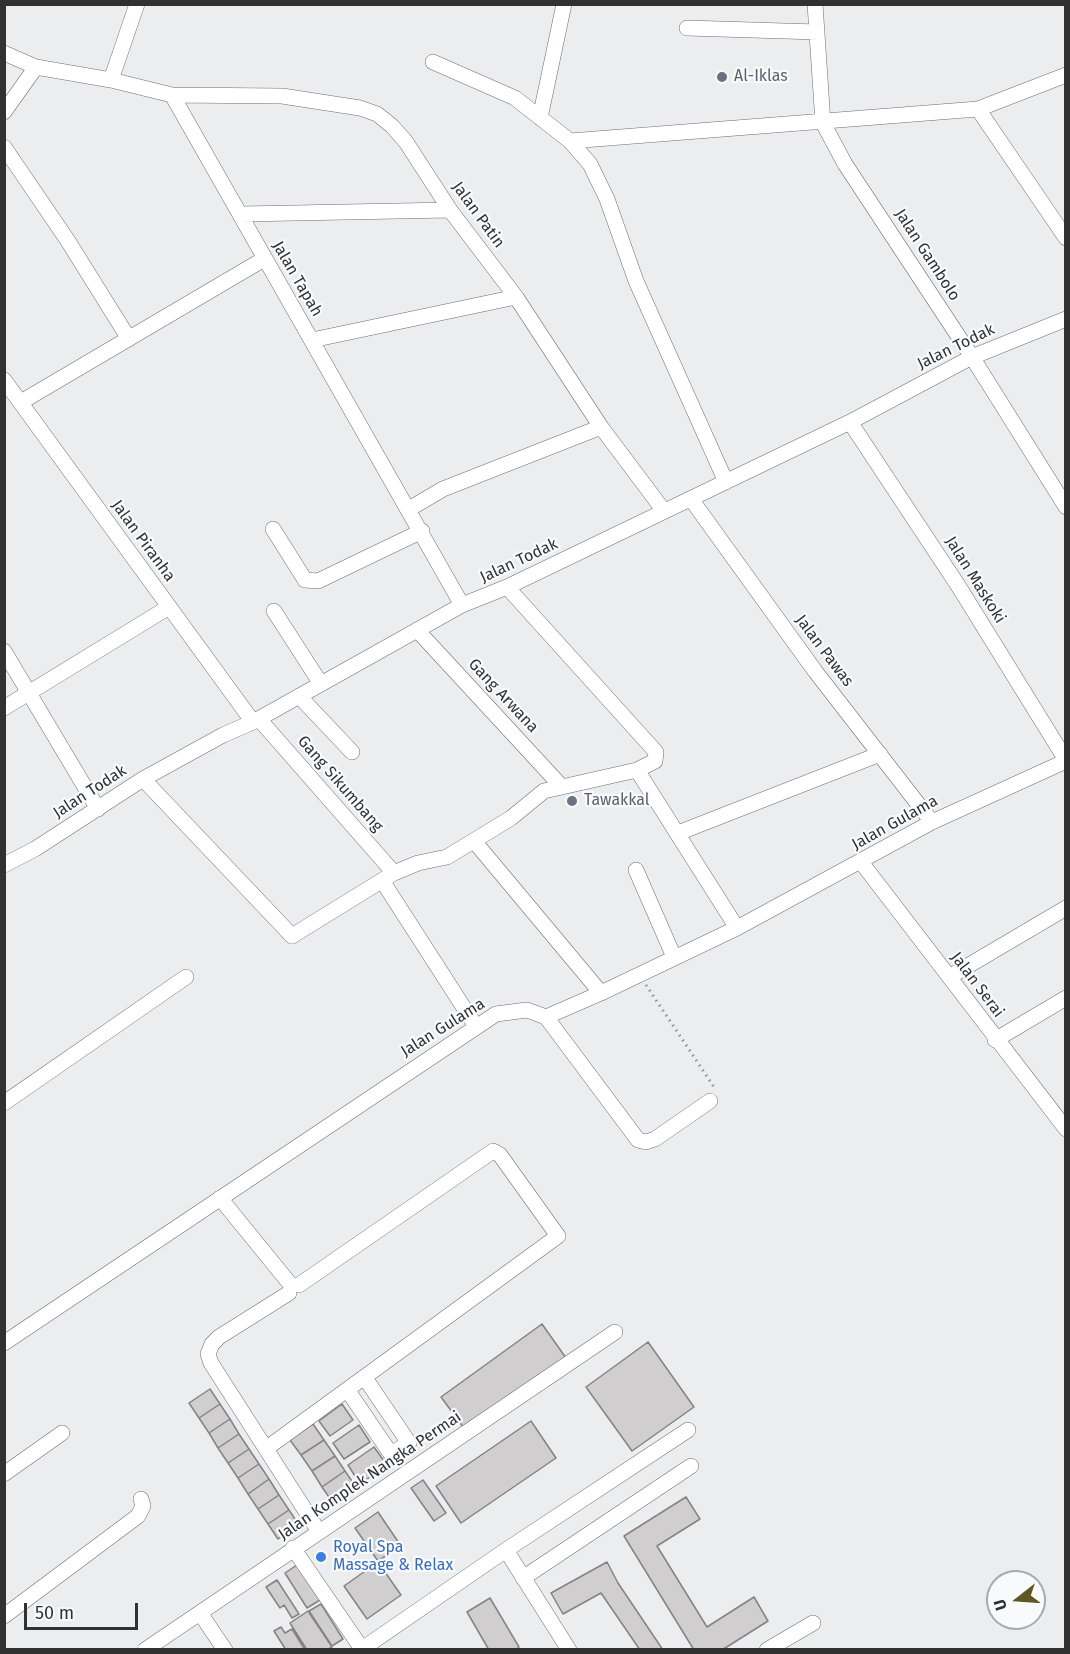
<!DOCTYPE html>
<style>
body{margin:0}
#map{position:relative;width:1070px;height:1654px;overflow:hidden;background:#ecedee;font-family:"Fira Sans",sans-serif}
canvas{display:block}
.frame{position:absolute;inset:0;border:6px solid #313132;pointer-events:none}
.north{position:absolute;left:986px;top:1570px;width:60px;height:60px;box-sizing:border-box;background:#f9fafb;border:2px solid #a9aaab;border-radius:50%;rotate:253deg;font-size:16px;font-weight:700;line-height:24px;text-align:center;color:#313132}
.north::after{content:'';display:block;margin:auto;width:21px;height:27px;background:#5e5824;clip-path:polygon(50% 0,100% 100%,50% 72%,0 100%)}
.scale{position:absolute;left:24px;top:1603px;width:114px;height:27px;box-sizing:border-box;border:3px solid #313132;border-top:0;padding-left:8px;font-size:18px;line-height:21px;white-space:nowrap;color:#313132;-webkit-text-stroke:4px #f9fafb;paint-order:stroke}
</style>
<div id="map">
<canvas width="1070" height="1654"></canvas>
<div class="frame"></div>
<div class="north">U</div>
<div class="scale">50 m</div>
</div>
<script>
const g = document.querySelector('canvas').getContext('2d');
g.lineJoin = 'round';
function fillPath(path, color) {
  g.fillStyle = color;
  g.fill(path, 'evenodd');
}
function poly(rows) {
  const path = new Path2D();
  for (const r of rows) {
    path.moveTo(r[0], r[1]);
    for (let i = 2; i < r.length; i += 2) path.lineTo(r[i], r[i + 1]);
  }
  return path;
}
function stroke(path, color, width, dash) {
  g.strokeStyle = color;
  g.lineWidth = width;
  g.lineCap = dash ? 'butt' : 'round';
  g.setLineDash(dash || []);
  g.stroke(path);
}
function drawText(font, color, halo, rows, align = 'center') {
  g.font = font + ' "Fira Sans",sans-serif';
  g.lineWidth = 4.5;
  g.setLineDash([]);
  g.textBaseline = 'middle';
  g.strokeStyle = halo;
  g.fillStyle = color;
  for (const [text, x, y, turn = 0] of rows) {
    g.save();
    g.translate(x, y);
    g.rotate((+turn || 0) * Math.PI / 180);
    g.textAlign = isNaN(turn) ? turn : align;
    if (halo) g.strokeText(text, 0, 0);
    g.fillText(text, 0, 0);
    g.restore();
  }
}
const building = poly([
 [542,1324,566,1358,466,1431,441,1397,542,1324],
 [648,1342,694,1407,632,1451,586,1387,648,1342],
 [210,1389,220,1404,199,1418,189,1403,210,1389],
 [220,1404,230,1419,209,1433,199,1418,220,1404],
 [342,1404,353,1420,330,1436,319,1421,342,1404],
 [230,1419,239,1434,218,1448,209,1433,230,1419],
 [531,1421,556,1458,461,1523,436,1486,531,1421],
 [313,1424,324,1440,301,1455,290,1440,313,1424],
 [359,1425,370,1442,344,1459,333,1443,359,1425],
 [239,1434,249,1449,228,1463,218,1448,239,1434],
 [324,1440,335,1456,312,1471,301,1455,324,1440],
 [374,1447,387,1465,360,1484,348,1465,374,1447],
 [249,1449,259,1464,238,1478,228,1463,249,1449],
 [335,1456,345,1471,322,1487,312,1471,335,1456],
 [259,1464,269,1479,248,1494,238,1478,259,1464],
 [345,1471,356,1487,333,1503,322,1487,345,1471],
 [269,1479,279,1495,258,1509,248,1494,269,1479],
 [423,1480,446,1513,434,1521,411,1488,423,1480],
 [279,1495,289,1510,268,1524,258,1509,279,1495],
 [686,1497,700,1519,657,1546,707,1627,754,1597,768,1621,722,1650,694,1650,624,1536,686,1497],
 [289,1510,299,1525,278,1539,268,1524,289,1510],
 [378,1512,401,1546,378,1561,355,1528,378,1512],
 [378,1562,401,1595,367,1619,344,1586,378,1562],
 [607,1562,618,1583,663,1650,640,1650,601,1593,563,1614,551,1593,607,1562],
 [297,1565,320,1600,307,1608,285,1573,297,1565],
 [277,1580,299,1614,292,1618,284,1605,280,1608,266,1587,277,1580],
 [490,1598,519,1647,515,1650,489,1650,467,1612,490,1598],
 [321,1604,343,1639,332,1646,309,1611,321,1604],
 [308,1611,332,1647,327,1650,307,1650,290,1623,308,1611],
 [281,1627,285,1633,292,1629,305,1650,286,1650,274,1631,281,1627]
]);
const path = poly([
 [646,985,714,1087]
]);
const minor = poly([
 [137,4,111,80,172,95,462,605],
 [815,4,823,123,845,164,972,357,1066,507],
 [687,28,817,32],
 [4,53,36,67,111,80],
 [433,62,515,98,570,141,590,164,607,199,636,281,726,482],
 [172,95,282,96,360,108,377,114,392,126,406,142,450,210,516,297,601,427,664,511],
 [978,109,1066,238],
 [4,112,36,67],
 [540,118,564,4],
 [570,141,978,109,1066,75],
 [4,147,68,241,129,339],
 [242,214,450,210],
 [312,340,516,297],
 [4,380,253,722],
 [21,402,264,259],
 [850,422,959,587,1066,760],
 [691,499,815,671,932,822],
 [409,509,443,489,601,427],
 [273,529,305,580,318,581,422,531],
 [274,611,321,684],
 [417,630,562,787],
 [4,651,98,809],
 [299,696,352,752],
 [4,708,169,607],
 [259,719,394,873],
 [637,770,737,928],
 [143,779,292,936,394,873,418,863,447,857,511,818,544,791,637,770,655,761,656,752,507,587],
 [678,833,880,754],
 [474,841,601,993],
 [861,862,1066,1129],
 [4,865,35,849,143,779,223,735,253,722,462,605,507,587,850,422,972,357,1066,319],
 [636,870,674,957],
 [383,882,475,1025],
 [949,977,1066,908],
 [546,1017,638,1140,646,1142,655,1139,710,1101],
 [995,1040,1066,998],
 [4,1103,186,977],
 [220,1198,290,1284],
 [289,1293,219,1337,212,1344,208,1354,211,1363,314,1524],
 [4,1343,496,1014,527,1010,546,1017,601,993,737,928,932,822,1066,761],
 [348,1391,391,1454,409,1443,365,1378],
 [267,1448,558,1236,500,1155,493,1151,299,1285],
 [4,1474,62,1433],
 [293,1548,362,1649,506,1550,688,1430],
 [506,1550,569,1650],
 [523,1578,691,1466],
 [200,1613,225,1650],
 [4,1616,138,1516,143,1506,141,1499],
 [145,1650,615,1332],
 [767,1650,813,1623]
]);
const markers = [
 [722,77,6,"#6b7280"],
 [572,801,6,"#6b7280"],
 [321,1557,6,"#3f7fe0"]
];
const worshipNames = [
 ["Al-Iklas",734,77],
 ["Tawakkal",584,801]
];
const streetNames = [
 ["Jalan Patin",478,215,54],
 ["Jalan Gambolo",927,255,57],
 ["Jalan Tapah",297,279,60],
 ["Jalan Todak",956,347,-26],
 ["Jalan Piranha",143,541,54],
 ["Jalan Todak",519,561,-25],
 ["Jalan Maskoki",975,580,58],
 ["Jalan Pawas",824,651,53],
 ["Gang Arwana",503,696,47],
 ["Gang Sikumbang",340,784,49],
 ["Jalan Todak",90,792,-33],
 ["Jalan Gulama",895,823,-29],
 ["Jalan Serai",977,985,53],
 ["Jalan Gulama",443,1028,-32],
 ["Jalan Komplek Nangka Permai",370,1476,-34]
];
const shopNames = [
 ["Royal Spa",333,1548],
 ["Massage & Relax",333,1566]
];
fillPath(building, '#d0cece');
stroke(building, '#848282', 1.5);
stroke(minor, '#6d6e6f', 16);
stroke(path, '#919293', 3, [1.5, 4.5]);
stroke(minor, '#fff', 15);
for (const [x, y, r, color] of markers) {
  const dot = new Path2D();
  dot.arc(x, y, r, 0, 2 * Math.PI);
  g.fillStyle = color;
  g.fill(dot);
  stroke(dot, '#f9fafb', 2);
}
drawText('16px', '#5b616d', '#f9fafb', worshipNames, 'left');
drawText('16px', '#313132', '#f9fafb', streetNames);
drawText('16px', '#366cbe', '#f9fafb', shopNames, 'left');
</script>
